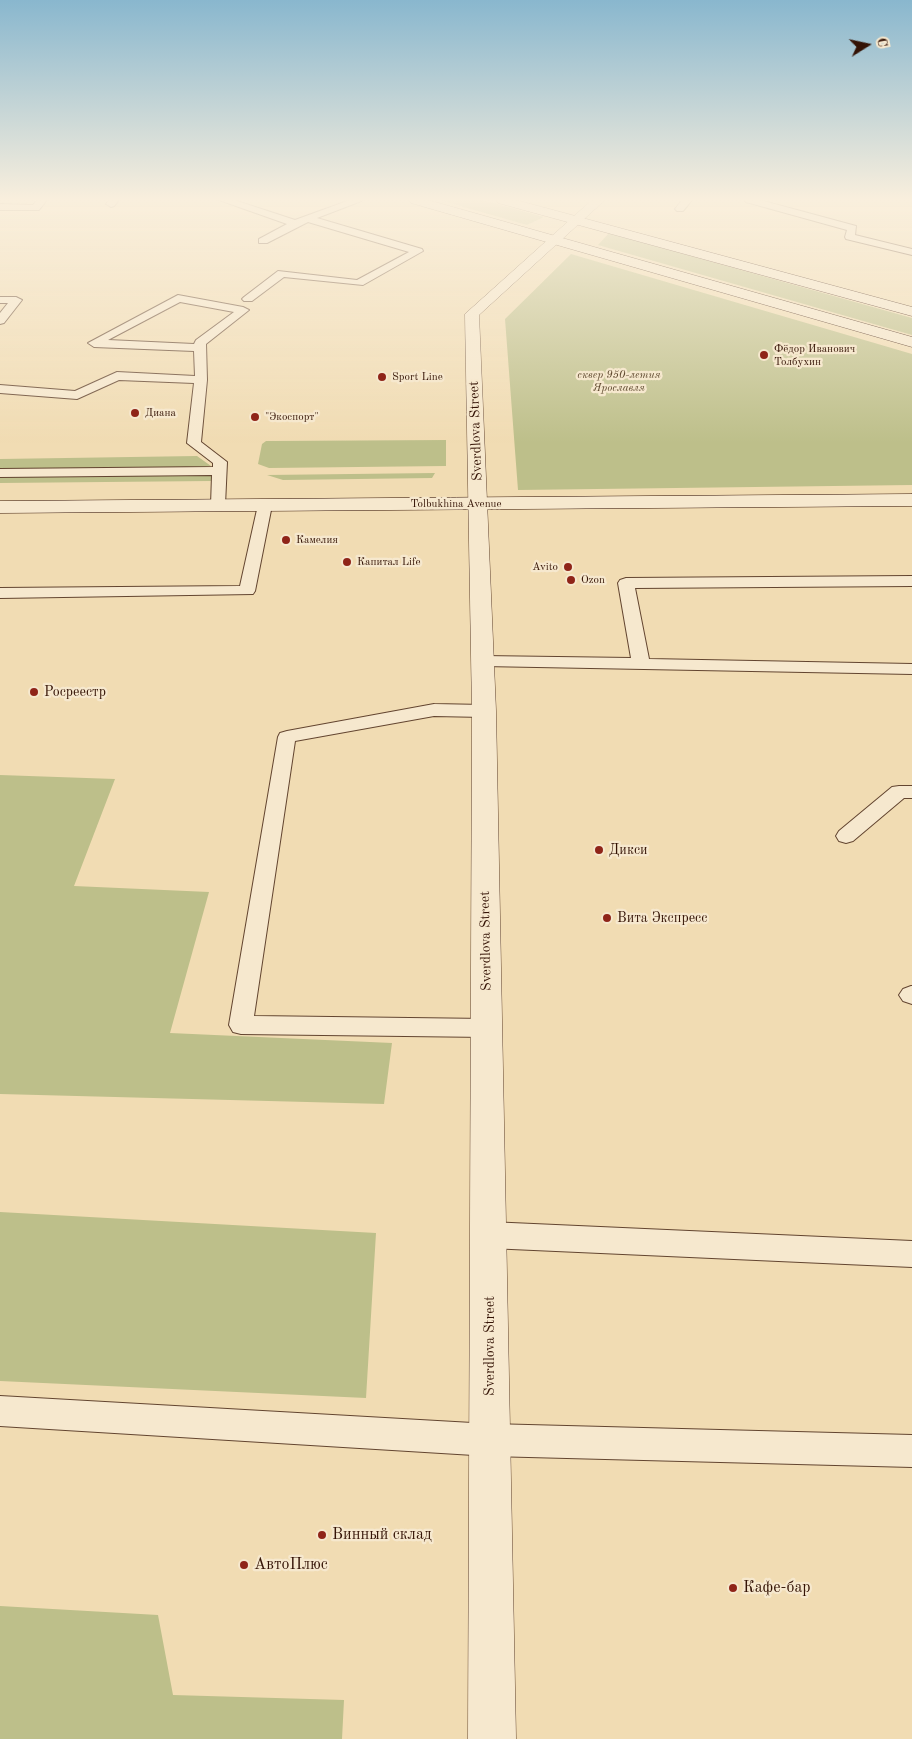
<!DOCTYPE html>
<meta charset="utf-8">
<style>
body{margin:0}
#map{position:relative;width:912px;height:1739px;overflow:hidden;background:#f1dcb3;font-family:"Old Standard TT",serif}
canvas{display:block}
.north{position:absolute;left:842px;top:20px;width:50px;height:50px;-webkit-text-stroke:4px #f6e8ce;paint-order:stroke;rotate:80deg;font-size:14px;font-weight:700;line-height:20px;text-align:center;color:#341305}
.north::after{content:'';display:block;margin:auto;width:18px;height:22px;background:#341305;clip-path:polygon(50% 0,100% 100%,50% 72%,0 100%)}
</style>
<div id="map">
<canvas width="912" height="1739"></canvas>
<div class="north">С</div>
</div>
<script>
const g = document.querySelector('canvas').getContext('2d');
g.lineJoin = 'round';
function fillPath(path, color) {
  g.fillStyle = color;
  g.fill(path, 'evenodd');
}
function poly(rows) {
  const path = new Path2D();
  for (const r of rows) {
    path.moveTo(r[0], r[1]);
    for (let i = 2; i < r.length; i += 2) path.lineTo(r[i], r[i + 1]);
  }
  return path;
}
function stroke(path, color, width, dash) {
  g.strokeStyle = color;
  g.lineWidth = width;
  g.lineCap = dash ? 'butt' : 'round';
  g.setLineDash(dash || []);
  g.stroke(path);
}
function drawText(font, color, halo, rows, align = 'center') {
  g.font = font + ' "Old Standard TT",serif';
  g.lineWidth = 4.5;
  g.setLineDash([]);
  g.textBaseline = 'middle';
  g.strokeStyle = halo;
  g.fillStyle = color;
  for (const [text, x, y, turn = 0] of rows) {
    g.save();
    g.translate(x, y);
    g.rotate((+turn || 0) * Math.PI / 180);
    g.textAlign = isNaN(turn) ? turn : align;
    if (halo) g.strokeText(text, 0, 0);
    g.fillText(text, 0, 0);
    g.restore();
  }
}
const green = poly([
 [439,200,483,200,544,217,527,225],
 [609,233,912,318,912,335,598,245],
 [571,254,912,354,912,485,518,490,505,319],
 [446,440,446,466,269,468,258,464,262,444,266,441],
 [197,456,211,466,199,468,0,470,0,459],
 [435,473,432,478,283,480,267,475],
 [213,474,211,481,0,483,0,476],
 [0,775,115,779,74,886,209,892,170,1033,392,1043,384,1104,0,1094],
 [0,1212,376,1233,366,1398,0,1381],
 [0,1606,158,1615,173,1695,344,1700,342,1739,0,1739]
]);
const service = poly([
 [37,200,47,200,39,210,0,210,0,204,33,205,37,200],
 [109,200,119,200,114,206,111,207,106,204,109,200],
 [219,200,234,200,295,220,350,200,364,200,317,218,422,249,423,251,363,285,284,277,252,301,244,301,242,299,244,297,278,271,357,280,409,252,308,222,267,243,259,243,259,239,287,224,219,200],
 [682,200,692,200,683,211,677,211,675,209,682,200],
 [744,200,760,200,856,226,855,235,912,249,912,255,846,239,845,237,847,230,746,202,744,200],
 [178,295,243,307,249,310,206,344,207,380,201,442,227,462,225,505,223,508,218,509,213,508,211,505,212,475,0,477,0,469,213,467,213,463,187,443,194,383,119,380,77,399,0,393,0,385,75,391,117,372,195,376,194,351,94,347,88,343,178,295],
 [180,302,234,312,196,340,194,344,108,340,180,302],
 [0,297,16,297,22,300,4,323,0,324,0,313,8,303,0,303,0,297],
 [265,501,270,502,272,505,255,591,253,594,0,598,0,588,240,586,258,505,260,502,265,501],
 [912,576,912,586,635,588,649,659,912,664,912,674,483,666,477,665,474,661,477,657,483,656,631,658,618,583,620,580,626,578,912,576],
 [434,704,484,705,491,707,493,711,491,715,484,717,434,716,295,741,254,1016,487,1019,496,1021,499,1028,496,1035,487,1037,241,1034,233,1032,229,1025,278,737,280,733,287,731,434,704],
 [899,786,912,786,912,798,904,798,853,841,846,843,839,841,836,836,839,831,892,787,899,786],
 [911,986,912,986,912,1004,903,1001,899,995,903,989,911,986],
 [489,1222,912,1241,912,1267,489,1248,479,1244,475,1235,479,1226,489,1222],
 [0,1396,490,1424,912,1435,912,1467,490,1456,0,1426,0,1396]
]);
const tertiary = poly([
 [592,200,605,200,479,315,496,711,516,1739,468,1739,472,711,465,314,592,200]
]);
const secondary = poly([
 [409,200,428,200,912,337,912,347,411,203,409,200],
 [496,200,516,200,912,307,912,316,498,203,496,200],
 [912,494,912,506,0,513,0,501,912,494]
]);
const markers = [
 [764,355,5,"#8f2418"],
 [382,377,5,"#8f2418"],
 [135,413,5,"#8f2418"],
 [255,417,5,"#8f2418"],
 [286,540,5,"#8f2418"],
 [347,562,5,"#8f2418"],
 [568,567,5,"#8f2418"],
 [571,580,5,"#8f2418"],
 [34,692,5,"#8f2418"],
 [599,850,5,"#8f2418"],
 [607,918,5,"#8f2418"],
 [322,1535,5,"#8f2418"],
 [244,1565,5,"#8f2418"],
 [733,1588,5,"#8f2418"]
];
const farPoinames = [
 ["Фёдор Иванович",774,349],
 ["Толбухин",774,362],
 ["Sport Line",392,377],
 ["Диана",145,413],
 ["\"Экоспорт\"",265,417],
 ["Камелия",296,540],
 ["Капитал Life",357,562],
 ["Avito",558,567,"right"],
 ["Ozon",581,580]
];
const farParknames = [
 ["сквер 950-летия",619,375],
 ["Ярославля",619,388]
];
const farStreetnames = [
 ["Tolbukhina Avenue",456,504]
];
const streetNames = [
 ["Sverdlova Street",476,431,-92],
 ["Sverdlova Street",486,941,-91],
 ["Sverdlova Street",490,1346,-90]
];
const poiNames = [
 ["Росреестр",44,692],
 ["Дикси",609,850],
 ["Вита Экспресс",617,918]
];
const nearPoinames = [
 ["Винный склад",332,1535],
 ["АвтоПлюс",254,1565],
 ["Кафе-бар",743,1588]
];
fillPath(green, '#bdbf8a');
stroke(service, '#634530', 2);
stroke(tertiary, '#634530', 1);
stroke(secondary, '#341305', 1);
fillPath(service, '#f6e8ce');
fillPath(tertiary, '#f6e8ce');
fillPath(secondary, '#f6e8ce');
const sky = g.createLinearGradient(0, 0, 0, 443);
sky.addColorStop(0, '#89b7ce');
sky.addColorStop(0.45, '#f9efdd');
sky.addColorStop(1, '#f9efdd00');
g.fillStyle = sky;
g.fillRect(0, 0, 912, 443);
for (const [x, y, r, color] of markers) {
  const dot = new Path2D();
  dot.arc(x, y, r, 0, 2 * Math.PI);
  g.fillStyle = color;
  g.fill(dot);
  stroke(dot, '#f6e8ce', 2);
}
drawText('11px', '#341305', '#f6e8ce', farPoinames, 'left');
drawText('italic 11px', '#5d472d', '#f6e8ce', farParknames);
drawText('11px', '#341305', '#f6e8ce', farStreetnames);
drawText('14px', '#341305', '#f6e8ce', streetNames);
drawText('14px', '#341305', '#f6e8ce', poiNames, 'left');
drawText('16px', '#341305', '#f6e8ce', nearPoinames, 'left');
</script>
